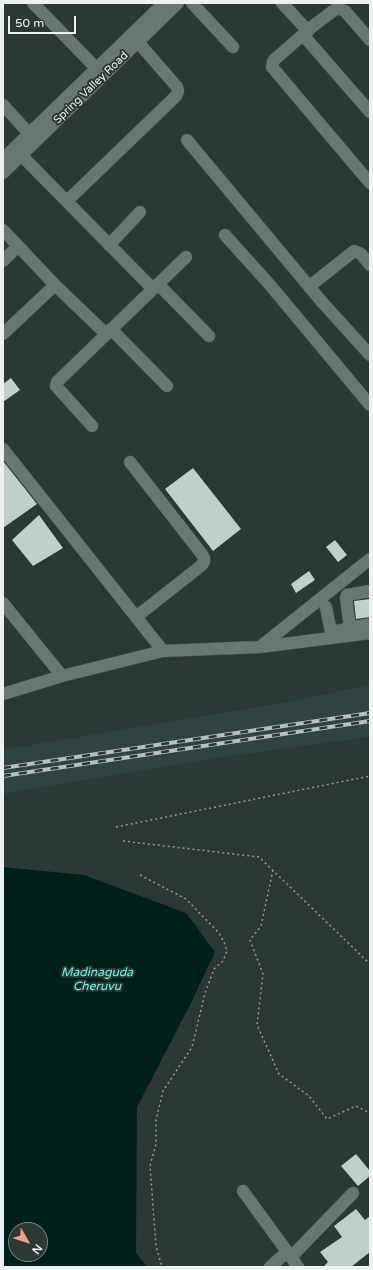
<!DOCTYPE html>
<style>
body{margin:0}
#map{position:relative;width:373px;height:1270px;overflow:hidden;background:#2c3836;font-family:"Varela Round",sans-serif}
canvas{display:block}
.frame{position:absolute;inset:0;border:4px solid #ebf2f1;pointer-events:none}
.north{position:absolute;left:8px;top:1222px;width:40px;height:40px;box-sizing:border-box;background:#2c3836;border:1px solid #788281;border-radius:50%;rotate:129deg;font-size:11px;font-weight:700;line-height:16px;text-align:center;color:#ebf2f1}
.north::after{content:'';display:block;margin:auto;width:14px;height:18px;background:#f49d8b;clip-path:polygon(50% 0,100% 100%,50% 72%,0 100%)}
.scale{position:absolute;left:8px;top:16px;width:68px;height:18px;box-sizing:border-box;border:2px solid #ebf2f1;border-top:0;padding-left:5px;font-size:12px;line-height:14px;white-space:nowrap;color:#ebf2f1;-webkit-text-stroke:3px #2c3836;paint-order:stroke}
</style>
<div id="map">
<canvas width="373" height="1270"></canvas>
<div class="frame"></div>
<div class="north">N</div>
<div class="scale">50 m</div>
</div>
<script>
const g = document.querySelector('canvas').getContext('2d');
g.lineJoin = 'round';
function fillPath(path, color) {
  g.fillStyle = color;
  g.fill(path, 'evenodd');
}
function poly(rows) {
  const path = new Path2D();
  for (const r of rows) {
    path.moveTo(r[0], r[1]);
    for (let i = 2; i < r.length; i += 2) path.lineTo(r[i], r[i + 1]);
  }
  return path;
}
function stroke(path, color, width, dash) {
  g.strokeStyle = color;
  g.lineWidth = width;
  g.lineCap = dash ? 'butt' : 'round';
  g.setLineDash(dash || []);
  g.stroke(path);
}
function drawText(font, color, halo, rows, align = 'center') {
  g.font = font + ' "Varela Round",sans-serif';
  g.lineWidth = 4;
  g.setLineDash([]);
  g.textBaseline = 'middle';
  g.strokeStyle = halo;
  g.fillStyle = color;
  for (const [text, x, y, turn = 0] of rows) {
    g.save();
    g.translate(x, y);
    g.rotate((+turn || 0) * Math.PI / 180);
    g.textAlign = isNaN(turn) ? turn : align;
    if (halo) g.strokeText(text, 0, 0);
    g.fillText(text, 0, 0);
    g.restore();
  }
}
const built = poly([
 [370,685,370,737,244,754,3,794,3,750,272,705]
]);
const water = poly([
 [3,867,84,875,186,913,215,952,190,1005,137,1107,136,1253,147,1267,3,1267],
 [16,1230,40,1230,40,1254,16,1254]
]);
const building = poly([
 [11,378,20,390,3,402,3,384],
 [3,461,37,504,3,528],
 [193,468,241,529,213,551,165,489],
 [39,515,63,548,33,566,12,540],
 [335,540,347,555,338,562,326,547],
 [309,571,315,580,296,593,291,584],
 [370,599,370,617,356,619,354,601],
 [356,1154,370,1171,370,1176,358,1186,341,1166],
 [356,1209,365,1220,370,1216,370,1252,351,1267,323,1267,328,1262,320,1252,342,1237,334,1226]
]);
const path = poly([
 [116,827,370,776],
 [123,841,259,857,370,964],
 [273,870,261,926,250,940,263,974,257,1025,279,1074,309,1096,327,1119,356,1106,370,1113],
 [140,875,186,899,219,933,224,942,227,951,223,961,214,969,205,993,192,1047,163,1091,156,1120,156,1144,150,1166,156,1246,162,1267]
]);
const minor = poly([
 [33,3,96,68],
 [192,3,233,47],
 [282,3,308,31],
 [303,35,370,112],
 [370,40,345,11,337,8,313,26,274,60,273,62,272,67,370,183],
 [3,105,35,140],
 [187,140,322,302,370,355],
 [21,155,153,289],
 [3,159,164,3],
 [3,173,178,3],
 [67,201,176,96,178,91,177,87,138,42],
 [3,230,55,285,106,334],
 [225,235,270,285,370,405],
 [109,245,140,212],
 [3,261,18,246],
 [158,284,209,336],
 [310,286,354,251,357,252,361,254,370,265],
 [111,329,167,386],
 [3,334,55,285],
 [92,426,56,386,57,382,186,257],
 [3,449,163,651],
 [130,462,201,553,204,558,204,561,202,565,136,617],
 [370,591,347,595,346,598,350,628,370,624],
 [3,603,62,676],
 [326,607,331,632,345,629],
 [260,647,370,559],
 [3,694,62,676,163,651,260,647,370,633],
 [243,1191,291,1257],
 [270,1267,287,1252],
 [298,1267,291,1257,353,1193]
]);
const rail = poly([
 [3,768,370,713],
 [3,776,370,721]
]);
const streetNames = [
 ["Spring Valley Road",91,88,-44]
];
const waterNames = [
 ["Madinaguda",97,973],
 ["Cheruvu",97,987]
];
fillPath(built, '#2f4440');
fillPath(water, '#00201b');
fillPath(building, '#bfcfcb');
stroke(minor, '#4c5654', 13);
stroke(path, '#929c9a', 1.5, [2, 3]);
stroke(minor, '#697774', 12);
stroke(rail, '#b8c0bf', 4);
stroke(rail, '#2c3836', 2.5, [8]);
drawText('11px', '#ebf2f1', '#2c3836', streetNames);
drawText('italic 12px', '#6cf9e4', '#2c3836', waterNames);
</script>
